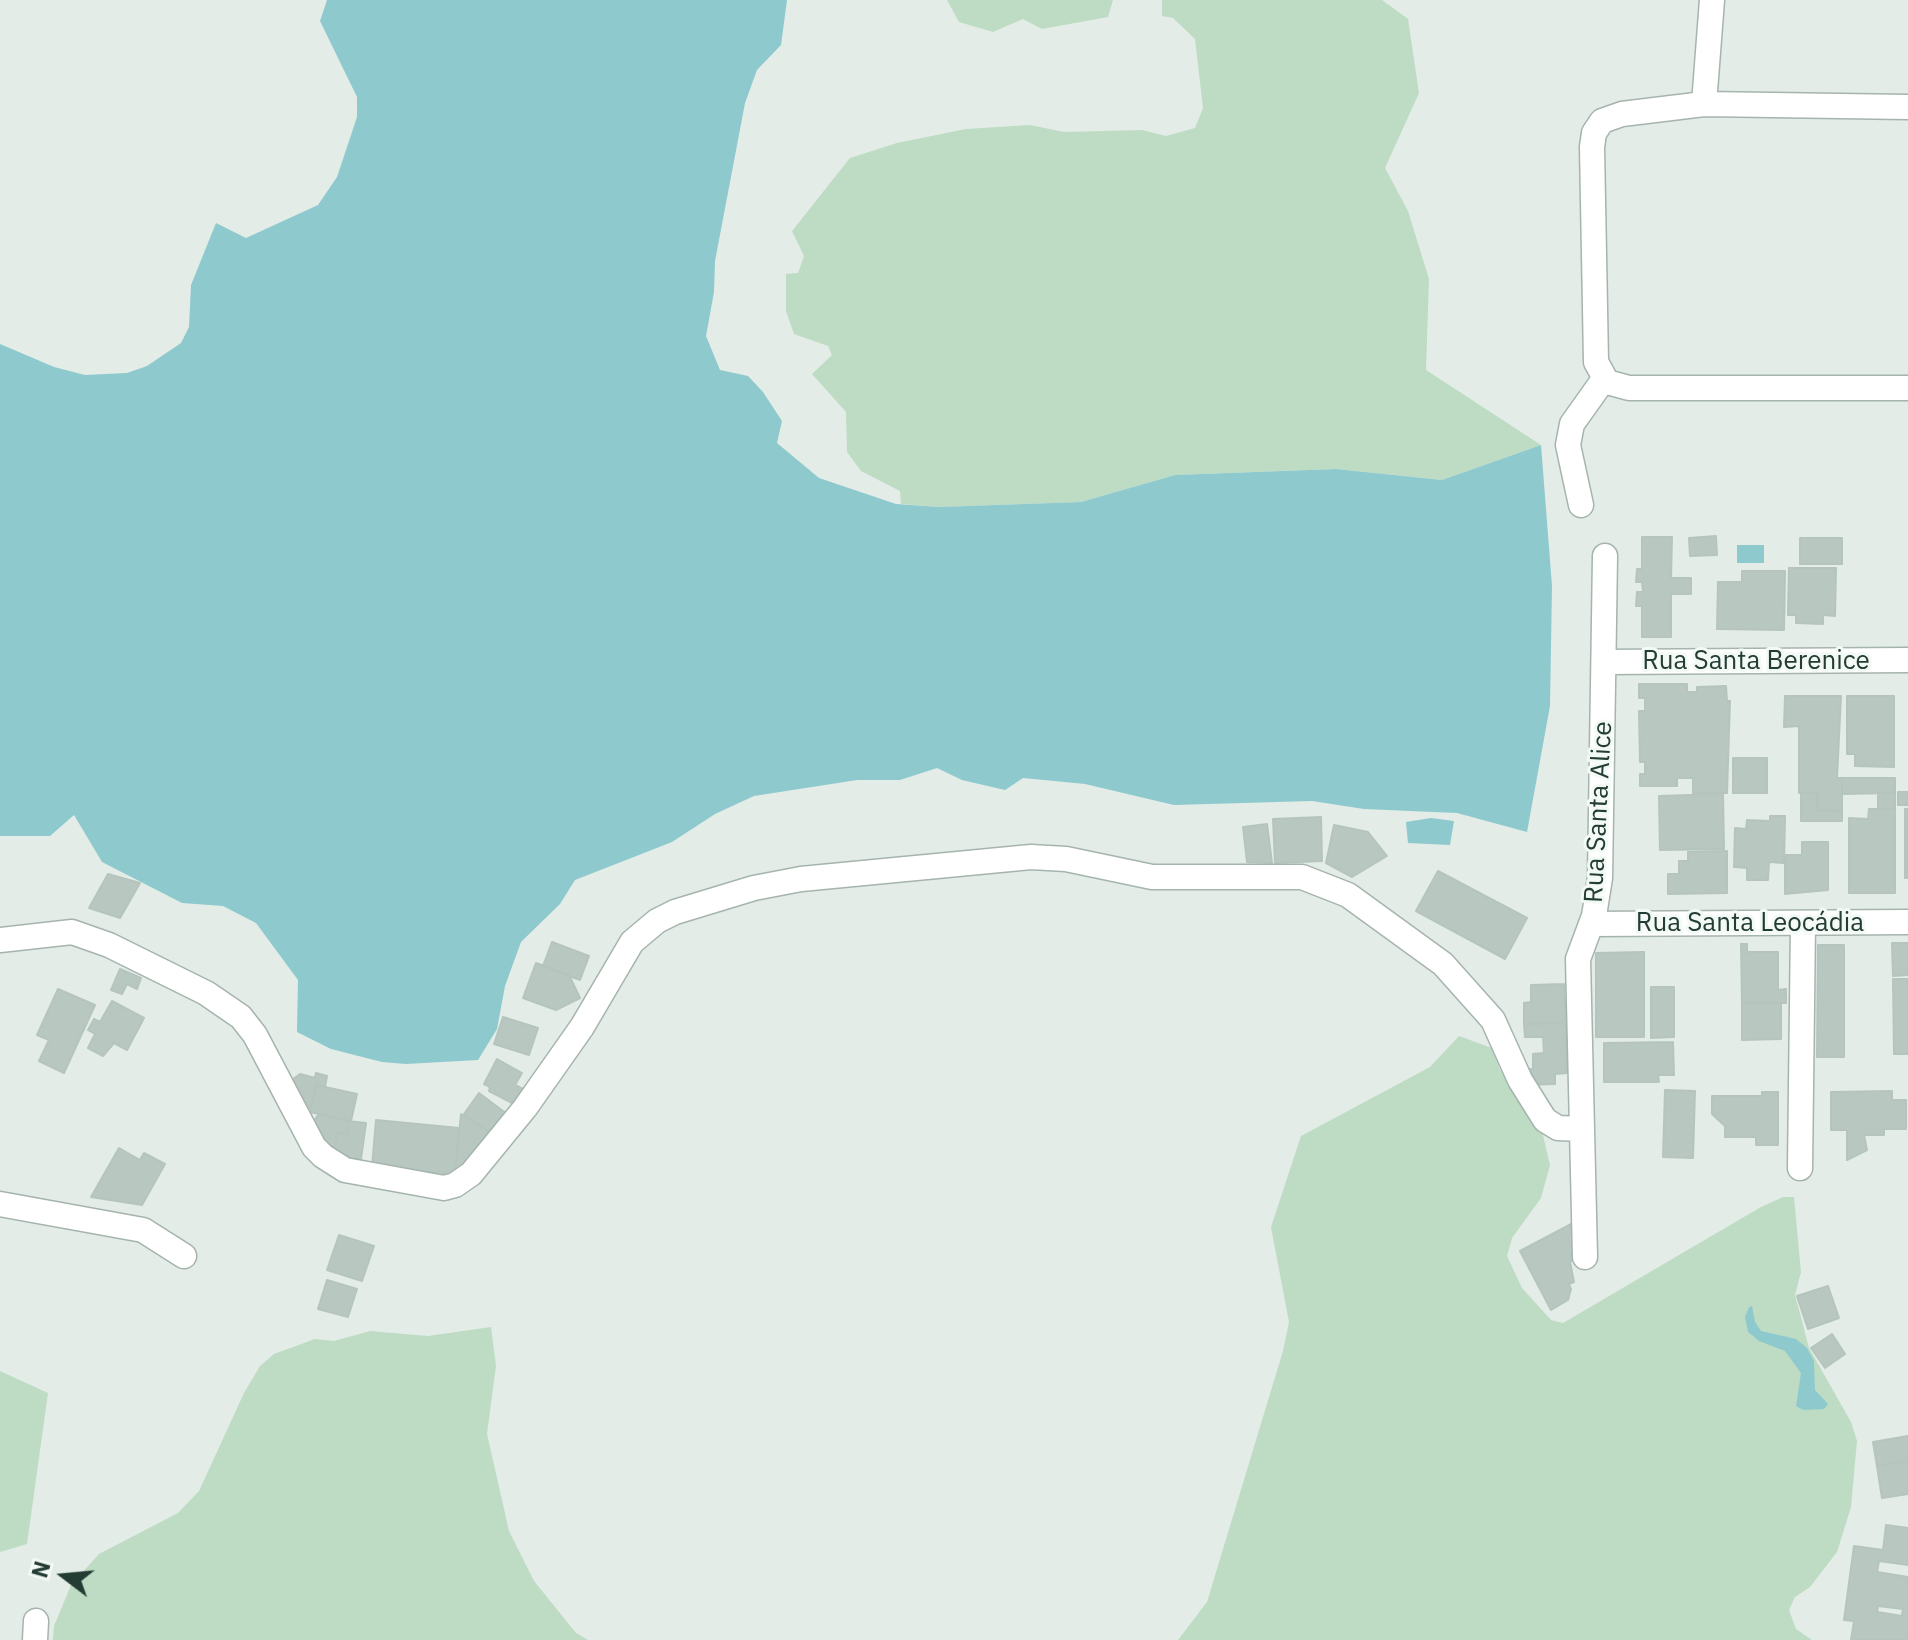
<!DOCTYPE html>
<meta charset="utf-8">
<style>
body{margin:0}
#map{position:relative;width:1908px;height:1640px;overflow:hidden;background:#e3ece7;font-family:"IBM Plex Sans",sans-serif}
canvas{display:block}
.north{position:absolute;left:24px;top:1536px;width:80px;height:80px;-webkit-text-stroke:6px #f3f9f5;paint-order:stroke;rotate:286deg;font-size:22px;font-weight:700;line-height:32px;text-align:center;color:#233c34}
.north::after{content:'';display:block;margin:auto;width:28px;height:36px;background:#233c34;clip-path:polygon(50% 0,100% 100%,50% 72%,0 100%)}
</style>
<div id="map">
<canvas width="1908" height="1640"></canvas>
<div class="north">N</div>
</div>
<script>
const g = document.querySelector('canvas').getContext('2d');
g.lineJoin = 'round';
function fillPath(path, color) {
  g.fillStyle = color;
  g.fill(path, 'evenodd');
}
function poly(rows) {
  const path = new Path2D();
  for (const r of rows) {
    path.moveTo(r[0], r[1]);
    for (let i = 2; i < r.length; i += 2) path.lineTo(r[i], r[i + 1]);
  }
  return path;
}
function stroke(path, color, width, dash) {
  g.strokeStyle = color;
  g.lineWidth = width;
  g.lineCap = dash ? 'butt' : 'round';
  g.setLineDash(dash || []);
  g.stroke(path);
}
function drawText(font, color, halo, rows, align = 'center') {
  g.font = font + ' "IBM Plex Sans",sans-serif';
  g.lineWidth = 6;
  g.setLineDash([]);
  g.textBaseline = 'middle';
  g.strokeStyle = halo;
  g.fillStyle = color;
  for (const [text, x, y, turn = 0] of rows) {
    g.save();
    g.translate(x, y);
    g.rotate((+turn || 0) * Math.PI / 180);
    g.textAlign = isNaN(turn) ? turn : align;
    if (halo) g.strokeText(text, 0, 0);
    g.fillText(text, 0, 0);
    g.restore();
  }
}
const green = poly([
 [947,0,1113,0,1108,17,1042,29,1023,19,993,32,959,22],
 [1162,0,1382,0,1408,19,1419,93,1385,168,1408,211,1429,279,1426,370,1541,445,1442,480,1336,469,1175,475,1081,502,939,507,901,504,900,491,861,471,847,452,846,412,812,374,832,355,828,346,794,334,786,311,786,274,798,273,804,256,792,231,850,158,897,143,966,129,1030,125,1064,132,1142,130,1166,136,1195,128,1203,108,1195,39,1173,18,1162,16],
 [1459,1036,1492,1048,1500,1070,1541,1127,1550,1165,1541,1198,1512,1238,1507,1256,1522,1288,1551,1320,1563,1323,1761,1207,1783,1197,1794,1197,1801,1272,1795,1295,1803,1325,1809,1348,1851,1422,1857,1441,1851,1507,1837,1552,1810,1587,1795,1597,1789,1610,1796,1629,1812,1640,1178,1640,1207,1602,1283,1351,1289,1322,1271,1227,1301,1136,1430,1067],
 [491,1327,496,1366,487,1434,509,1531,534,1581,576,1633,588,1640,53,1640,54,1626,71,1585,99,1554,178,1513,199,1491,244,1393,260,1366,274,1354,315,1339,334,1341,370,1331,428,1336],
 [0,1371,48,1393,27,1544,0,1552]
]);
const water = poly([
 [327,0,787,0,781,45,757,70,745,103,715,261,714,292,706,336,720,370,748,376,763,392,782,421,777,443,819,478,896,504,939,507,1081,502,1175,475,1336,469,1442,480,1541,445,1552,586,1550,706,1527,832,1457,813,1364,809,1312,801,1174,805,1085,784,1023,778,1005,790,962,780,937,768,900,780,857,780,754,796,715,814,672,842,575,880,560,904,521,942,505,986,497,1029,478,1060,406,1064,382,1062,331,1049,297,1032,298,980,256,923,223,906,182,903,102,862,74,815,50,836,0,836,0,344,54,367,85,375,127,373,147,366,181,343,189,327,191,285,216,223,246,238,318,205,337,177,357,117,357,97,320,21],
 [1737,545,1764,545,1764,563,1737,563],
 [1431,818,1454,821,1450,845,1408,843,1406,822],
 [1752,1306,1755,1322,1761,1331,1796,1339,1807,1348,1814,1361,1815,1390,1828,1404,1824,1409,1803,1410,1796,1406,1801,1373,1785,1351,1759,1341,1748,1332,1745,1317,1749,1307]
]);
const building = poly([
 [1716,536,1717,555,1690,556,1689,538,1716,536],
 [1642,537,1672,537,1671,578,1691,578,1691,594,1671,594,1671,637,1642,637,1642,606,1636,606,1637,592,1643,592,1642,582,1636,582,1637,569,1642,569,1642,537],
 [1800,538,1842,538,1842,564,1800,564,1800,538],
 [1789,568,1836,568,1835,616,1823,615,1823,624,1796,623,1796,615,1788,615,1789,568],
 [1742,571,1785,571,1784,630,1717,629,1718,582,1742,582,1742,571],
 [1639,684,1687,684,1687,692,1697,692,1697,687,1726,686,1727,701,1730,701,1727,793,1693,793,1693,778,1677,778,1677,786,1640,786,1640,774,1645,774,1645,762,1640,762,1639,711,1645,711,1645,698,1639,698,1639,684],
 [1785,696,1841,696,1837,778,1842,778,1842,811,1817,810,1817,793,1799,793,1799,726,1784,727,1785,696],
 [1847,696,1894,696,1894,767,1855,766,1855,754,1847,754,1847,696],
 [1733,758,1767,758,1767,793,1733,793,1733,758],
 [1842,778,1895,778,1895,793,1842,794,1842,778],
 [1898,792,1908,792,1908,805,1898,805,1898,792],
 [1801,793,1817,793,1817,810,1842,811,1842,821,1801,821,1801,793],
 [1878,793,1895,793,1895,809,1878,809,1878,793],
 [1723,794,1724,849,1660,850,1659,796,1723,794],
 [1869,809,1895,809,1895,893,1849,893,1849,818,1868,819,1869,809],
 [1905,809,1908,809,1908,878,1905,878,1905,809],
 [1770,816,1785,816,1784,863,1769,862,1768,880,1747,880,1747,868,1734,867,1735,828,1746,829,1747,820,1770,821,1770,816],
 [1321,817,1322,861,1275,863,1273,819,1321,817],
 [1267,824,1272,863,1247,862,1243,827,1267,824],
 [1334,825,1368,832,1387,856,1352,877,1326,863,1334,825],
 [1802,842,1828,842,1828,890,1785,894,1785,855,1802,855,1802,842],
 [1727,851,1727,893,1668,894,1668,874,1679,874,1679,861,1688,861,1688,852,1727,851],
 [1438,871,1527,918,1505,959,1416,911,1438,871],
 [108,874,140,883,120,918,89,908,108,874],
 [552,942,589,956,580,980,543,966,552,942],
 [1892,943,1908,943,1908,975,1893,976,1892,943],
 [1741,944,1747,944,1747,952,1778,952,1778,990,1786,989,1786,1003,1742,1003,1741,944],
 [1818,945,1844,945,1844,1057,1817,1057,1818,945],
 [1644,952,1644,1037,1596,1037,1596,953,1644,952],
 [536,963,569,975,580,998,556,1010,523,998,536,963],
 [120,969,141,978,137,989,127,984,122,994,111,990,120,969],
 [1893,979,1908,979,1908,1054,1894,1054,1893,979],
 [1564,984,1566,1023,1524,1024,1524,1003,1531,1002,1531,985,1564,984],
 [1651,987,1674,987,1674,1037,1651,1038,1651,987],
 [58,989,95,1005,64,1073,39,1061,49,1040,37,1035,58,989],
 [112,1001,144,1018,127,1050,114,1043,103,1056,88,1048,95,1034,88,1030,94,1019,100,1022,112,1001],
 [1742,1003,1781,1003,1781,1039,1742,1040,1742,1003],
 [503,1017,538,1028,529,1055,494,1044,503,1017],
 [1566,1023,1567,1073,1555,1074,1555,1084,1526,1085,1526,1069,1533,1069,1533,1054,1544,1053,1543,1037,1525,1037,1524,1024,1566,1023],
 [1673,1042,1674,1075,1658,1075,1659,1082,1604,1082,1604,1043,1673,1042],
 [497,1059,522,1073,515,1085,523,1089,514,1104,489,1091,490,1087,484,1084,497,1059],
 [316,1073,327,1076,325,1087,316,1085,311,1108,302,1106,289,1082,300,1074,315,1078,316,1073],
 [316,1085,357,1094,351,1121,310,1112,316,1085],
 [1665,1090,1695,1091,1693,1158,1663,1157,1665,1090],
 [1892,1091,1892,1100,1906,1100,1906,1129,1884,1129,1884,1135,1864,1135,1867,1150,1847,1160,1847,1130,1831,1130,1831,1092,1892,1091],
 [1762,1092,1778,1092,1778,1145,1756,1145,1756,1137,1725,1137,1725,1126,1712,1114,1712,1096,1762,1096,1762,1092],
 [479,1093,507,1114,492,1134,464,1114,479,1093],
 [319,1114,348,1121,347,1134,337,1132,334,1156,312,1123,319,1114],
 [461,1114,492,1134,455,1174,461,1114],
 [376,1120,459,1128,455,1174,372,1167,376,1120],
 [348,1121,366,1123,361,1159,334,1156,337,1132,347,1134,348,1121],
 [119,1148,140,1160,144,1153,165,1164,142,1205,91,1197,119,1148],
 [1575,1222,1574,1236,1569,1239,1574,1248,1574,1259,1570,1262,1574,1282,1569,1284,1571,1289,1568,1300,1551,1310,1520,1251,1575,1222],
 [339,1235,374,1246,362,1281,327,1270,339,1235],
 [327,1280,357,1289,348,1317,318,1309,327,1280],
 [1828,1286,1839,1318,1808,1329,1797,1296,1828,1286],
 [1832,1334,1845,1354,1825,1368,1811,1348,1832,1334],
 [1908,1436,1908,1461,1877,1466,1873,1442,1908,1436],
 [1908,1461,1908,1494,1882,1498,1877,1466,1908,1461],
 [1886,1525,1908,1528,1908,1565,1879,1561,1877,1572,1908,1577,1908,1640,1851,1640,1854,1621,1844,1620,1854,1546,1883,1550,1886,1525],
 [1878,1606,1903,1609,1902,1616,1877,1612,1878,1606]
]);
const minor = poly([
 [1704,104,1712,0],
 [1908,107,1704,104,1622,114,1602,121,1594,133,1592,147,1596,362,1607,382,1629,388,1908,388],
 [1581,505,1568,445,1572,424,1604,379],
 [1604,662,1908,660],
 [1591,924,1908,922],
 [0,940,72,932,109,945,206,993,241,1017,255,1035,314,1147,323,1156,345,1170,444,1188,455,1185,471,1174,525,1108,582,1027,632,942,657,921,675,912,754,888,801,879,1031,857,1066,859,1152,877,1302,877,1348,895,1443,964,1493,1020,1520,1080,1545,1120,1558,1128,1582,1129],
 [1800,1168,1803,923],
 [0,1204,143,1230,184,1256],
 [1585,1257,1578,959,1594,916,1600,878,1605,556],
 [35,1640,36,1621]
]);
const streetNames = [
 ["Rua Santa Berenice",1756,661],
 ["Rua Santa Alice",1599,812,-87],
 ["Rua Santa Leocádia",1750,923]
];
fillPath(green, '#bddcc3');
fillPath(water, '#8ec9ce');
fillPath(building, '#b8c7c0');
stroke(building, '#b5c5be', 2);
stroke(minor, '#a6b4ae', 27);
stroke(minor, '#fff', 24);
drawText('26px', '#233c34', '#f3f9f5', streetNames);
</script>
